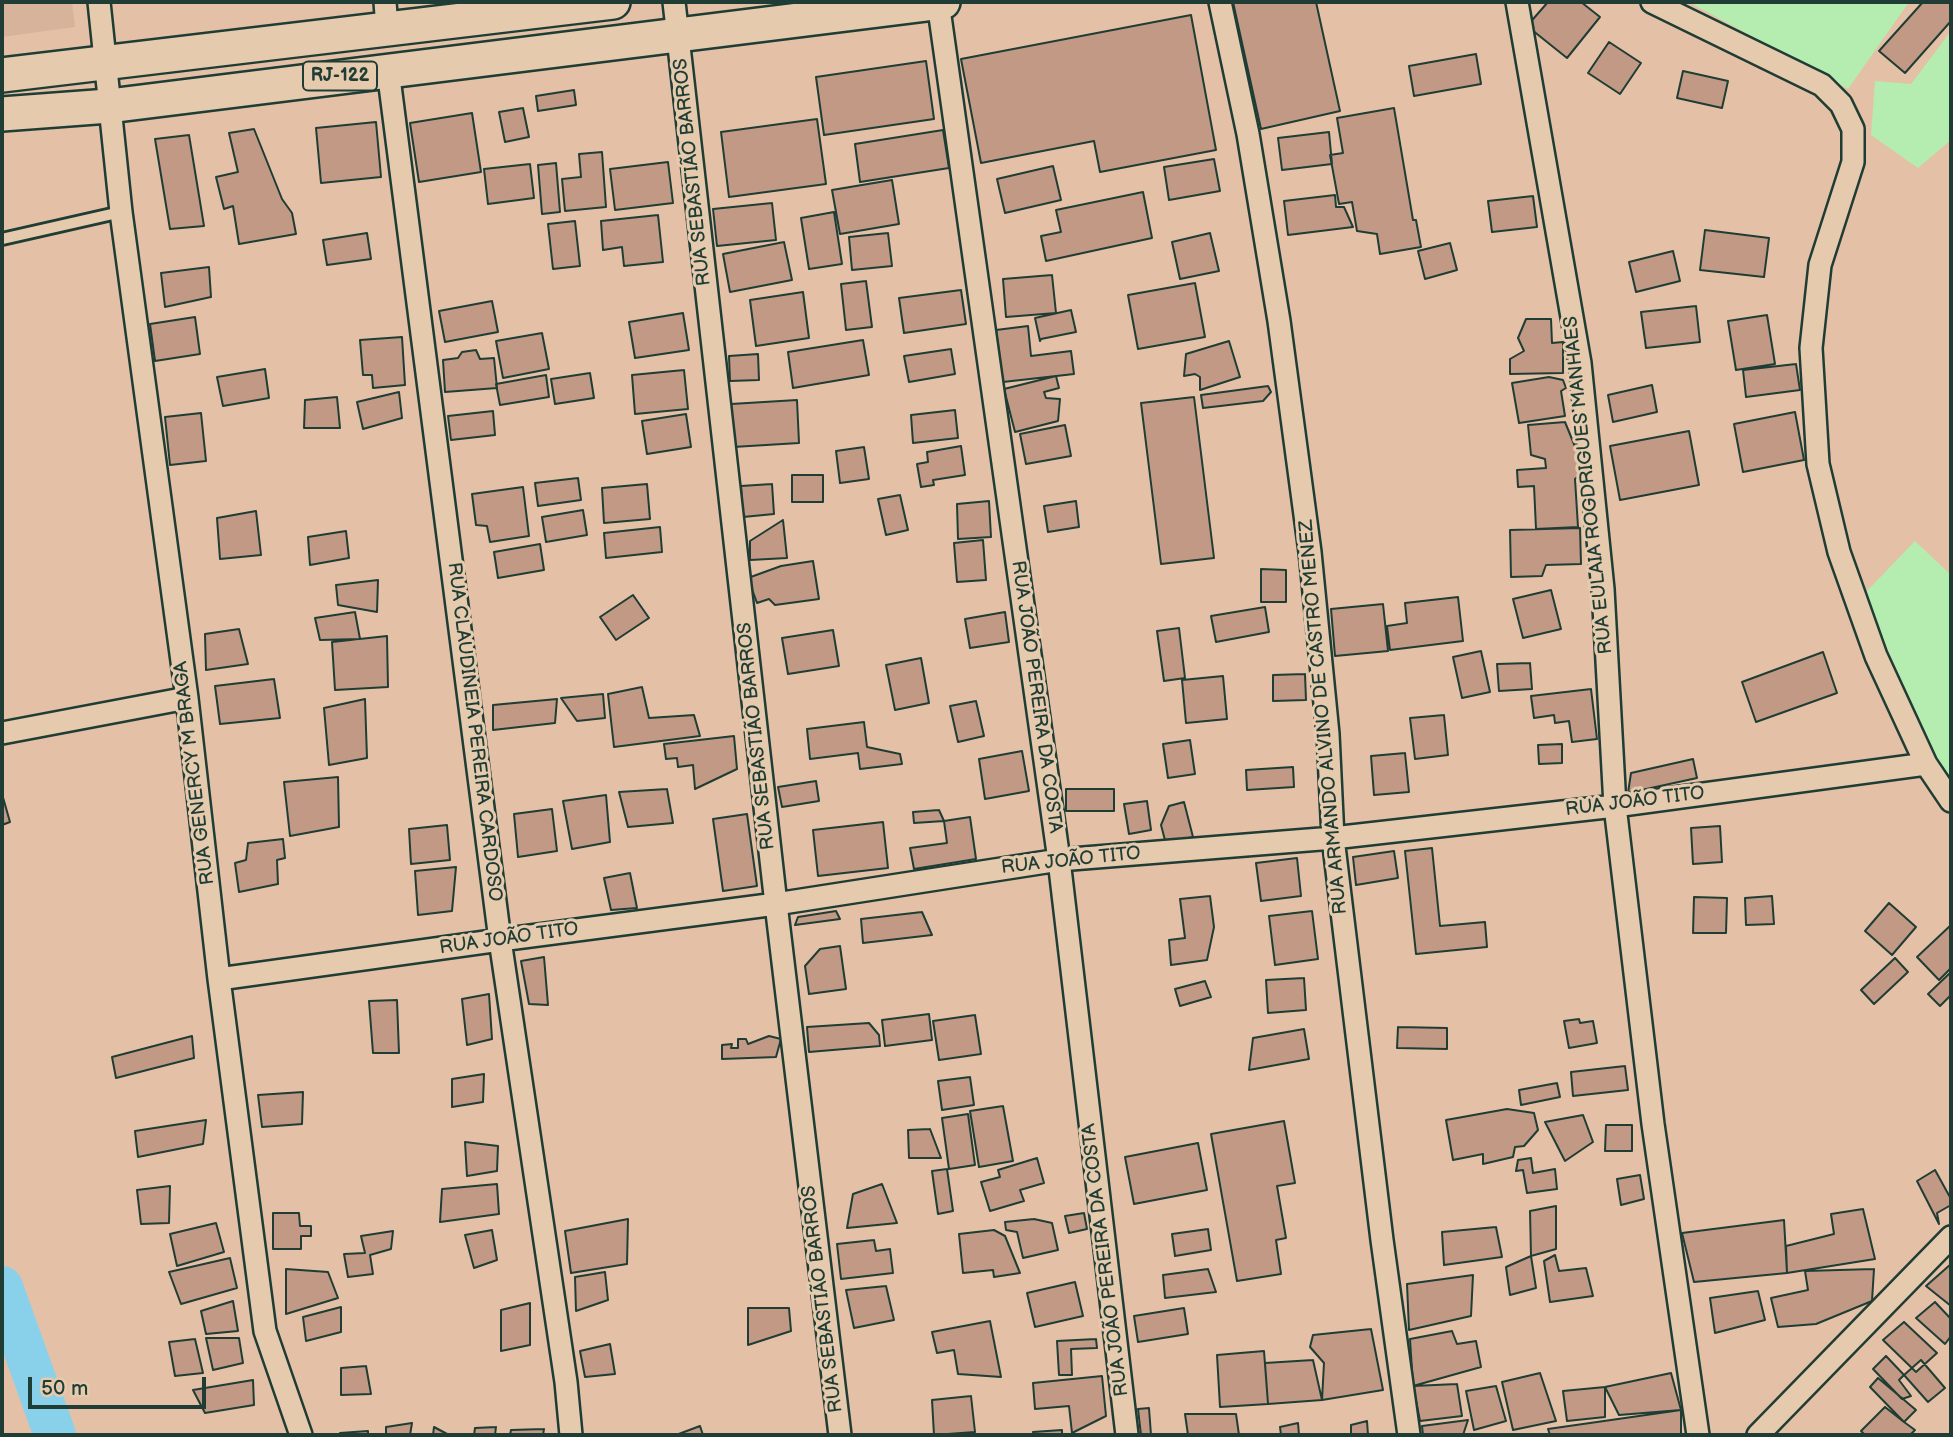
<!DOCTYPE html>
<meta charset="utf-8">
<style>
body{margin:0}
#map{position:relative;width:1953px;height:1437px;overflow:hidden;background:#e4c1a6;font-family:"Balsamiq Sans",sans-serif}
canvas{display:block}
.frame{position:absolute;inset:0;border:4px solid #1f3d34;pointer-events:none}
.scale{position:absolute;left:28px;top:1377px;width:178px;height:32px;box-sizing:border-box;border:4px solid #1f3d34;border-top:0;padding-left:9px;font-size:21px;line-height:24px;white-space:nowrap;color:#1f3d34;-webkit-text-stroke:5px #e6caad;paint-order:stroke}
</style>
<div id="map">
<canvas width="1953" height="1437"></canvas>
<div class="frame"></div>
<div class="scale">50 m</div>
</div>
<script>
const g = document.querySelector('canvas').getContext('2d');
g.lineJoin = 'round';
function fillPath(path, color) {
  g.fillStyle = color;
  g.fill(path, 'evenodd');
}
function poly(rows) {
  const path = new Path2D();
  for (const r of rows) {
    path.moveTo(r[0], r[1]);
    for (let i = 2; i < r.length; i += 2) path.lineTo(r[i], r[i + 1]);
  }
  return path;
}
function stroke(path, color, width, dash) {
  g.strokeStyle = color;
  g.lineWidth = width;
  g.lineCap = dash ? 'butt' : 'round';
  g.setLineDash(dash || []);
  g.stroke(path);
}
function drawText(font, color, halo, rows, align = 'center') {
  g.font = font + ' "Balsamiq Sans",sans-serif';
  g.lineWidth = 6;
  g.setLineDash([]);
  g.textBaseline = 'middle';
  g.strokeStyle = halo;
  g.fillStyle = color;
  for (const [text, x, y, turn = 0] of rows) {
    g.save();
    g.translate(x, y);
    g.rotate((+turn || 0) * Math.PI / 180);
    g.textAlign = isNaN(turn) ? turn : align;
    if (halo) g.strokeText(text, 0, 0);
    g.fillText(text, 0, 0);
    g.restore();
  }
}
const built = poly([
 [2,2,72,2,75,27,2,37]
]);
const green = poly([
 [1689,2,1909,2,1848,89],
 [1951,31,1951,140,1918,168,1871,135,1875,81,1911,84],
 [1915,541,1951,575,1951,780,1940,765,1863,595]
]);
const river = poly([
 [2,1287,55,1435]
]);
const building = poly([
 [1233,2,1316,2,1340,111,1261,129,1233,2],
 [1548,2,1581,2,1600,17,1567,58,1527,26,1548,2],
 [1923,2,1951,2,1951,21,1905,73,1879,51,1923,2],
 [1191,15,1216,150,1100,172,1094,141,981,163,961,59,1191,15],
 [1609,42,1641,63,1620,94,1588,73,1609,42],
 [1476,54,1481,84,1414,96,1409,66,1476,54],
 [926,61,934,119,824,135,816,77,926,61],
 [1683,71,1728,81,1722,108,1677,98,1683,71],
 [574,90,576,105,538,111,536,96,574,90],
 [523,108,529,137,505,142,499,112,523,108],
 [1394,108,1413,220,1416,220,1421,247,1380,254,1377,234,1357,231,1352,202,1339,204,1330,155,1343,153,1337,118,1394,108],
 [472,113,481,172,419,182,410,123,472,113],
 [817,119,826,184,729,197,721,132,817,119],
 [376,122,381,177,321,183,316,128,376,122],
 [254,129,282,199,292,213,296,234,239,244,233,206,224,209,216,177,238,172,229,133,254,129],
 [943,130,949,168,860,182,855,144,943,130],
 [1329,132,1332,164,1282,170,1278,138,1329,132],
 [189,135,204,226,170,229,155,139,189,135],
 [602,152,606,207,565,211,562,179,581,177,579,154,602,152],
 [1214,159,1220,191,1169,200,1164,167,1214,159],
 [668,162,673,203,615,210,610,169,668,162],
 [556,163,560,212,542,214,538,165,556,163],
 [530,164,534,198,488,204,484,169,530,164],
 [1053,166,1061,200,1005,213,997,179,1053,166],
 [892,180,899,224,840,234,832,190,892,180],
 [1143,192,1152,238,1046,261,1041,236,1061,232,1056,210,1143,192],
 [1335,195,1336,207,1344,207,1353,227,1288,235,1284,201,1335,195],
 [1533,196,1537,227,1492,232,1488,201,1533,196],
 [772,203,776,240,717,246,713,209,772,203],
 [834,212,842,264,809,269,801,218,834,212],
 [658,215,663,262,624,266,622,247,603,250,601,221,658,215],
 [575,221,580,266,553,269,548,224,575,221],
 [1705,230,1769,238,1764,277,1700,270,1705,230],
 [367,233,371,259,327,265,323,240,367,233],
 [888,233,892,266,852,270,849,237,888,233],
 [1210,233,1219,271,1180,279,1172,242,1210,233],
 [784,242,792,280,730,292,723,254,784,242],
 [1450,243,1457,270,1425,279,1418,251,1450,243],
 [1673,251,1680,281,1636,292,1629,262,1673,251],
 [209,267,211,297,165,307,161,273,209,267],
 [1052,275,1056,313,1006,317,1003,279,1052,275],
 [866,281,872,327,846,330,841,284,866,281],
 [1195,283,1205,337,1138,349,1128,295,1195,283],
 [961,290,966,324,904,333,899,298,961,290],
 [803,292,809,338,756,346,750,300,803,292],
 [492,301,498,332,445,342,439,311,492,301],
 [1696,306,1700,342,1646,348,1641,312,1696,306],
 [1071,310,1076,332,1041,339,1040,341,1035,318,1071,310],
 [683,313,689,350,635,358,629,322,683,313],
 [1767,315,1775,364,1736,370,1728,321,1767,315],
 [195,317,200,354,155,361,150,324,195,317],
 [1526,319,1551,319,1552,343,1563,342,1563,373,1510,374,1510,359,1524,351,1518,338,1526,319],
 [1028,326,1031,356,1071,351,1074,374,1003,382,996,330,1028,326],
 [542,333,549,369,503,378,496,341,542,333],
 [402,337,405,385,373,388,372,375,363,375,360,340,402,337],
 [863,340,869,375,793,388,788,352,863,340],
 [1229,341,1240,377,1200,390,1200,377,1195,374,1184,376,1186,354,1229,341],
 [951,349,955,374,909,382,904,356,951,349],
 [476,350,480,359,494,358,497,388,445,392,443,360,458,358,462,352,476,350],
 [758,354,759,380,730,381,729,356,758,354],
 [1796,364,1800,390,1746,397,1743,370,1796,364],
 [265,369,269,398,223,406,217,377,265,369],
 [684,370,688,409,635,414,632,375,684,370],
 [590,373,594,398,555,404,551,379,590,373],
 [546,375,549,397,500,405,496,384,546,375],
 [1056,376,1059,388,1044,392,1046,398,1060,399,1058,421,1015,432,1004,389,1056,376],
 [1549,377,1563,380,1566,388,1561,391,1565,416,1519,423,1512,383,1549,377],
 [1652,385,1657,412,1613,422,1608,395,1652,385],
 [1268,386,1271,392,1263,401,1203,408,1201,395,1268,386],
 [399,392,402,418,363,429,357,402,399,392],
 [337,397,340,428,304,428,305,400,337,397],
 [1194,397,1214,558,1161,564,1141,403,1194,397],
 [797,400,799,443,733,447,731,404,797,400],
 [955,410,958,438,913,443,911,415,955,410],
 [493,411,495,435,451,440,448,416,493,411],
 [1795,412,1804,460,1743,472,1734,424,1795,412],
 [201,413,206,461,170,465,165,417,201,413],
 [686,414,691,447,647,454,642,421,686,414],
 [1565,422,1585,471,1575,479,1578,527,1536,529,1534,486,1518,487,1517,470,1546,468,1545,459,1531,455,1528,425,1565,422],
 [1065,425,1071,456,1026,464,1020,434,1065,425],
 [1689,431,1699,485,1620,500,1610,446,1689,431],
 [961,446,965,475,933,480,934,485,921,487,917,464,928,462,927,452,961,446],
 [864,447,869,479,840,483,836,451,864,447],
 [792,475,823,475,823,502,792,502,792,475],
 [578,478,581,500,538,506,535,483,578,478],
 [647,484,650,519,604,523,602,488,647,484],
 [772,484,774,514,743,517,741,486,772,484],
 [523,487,529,536,490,542,487,526,476,525,472,494,523,487],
 [900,495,908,530,886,535,878,499,900,495],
 [989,501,991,537,958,539,957,504,989,501],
 [1076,501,1079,527,1048,532,1044,506,1076,501],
 [583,510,587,535,546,542,542,517,583,510],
 [256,511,261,555,220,559,217,518,256,511],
 [783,520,787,558,750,560,750,541,783,520],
 [660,527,662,552,606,558,604,533,660,527],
 [1580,528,1581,564,1546,565,1542,576,1511,577,1510,530,1580,528],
 [346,531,349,558,310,565,308,537,346,531],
 [983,540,986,580,957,582,954,543,983,540],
 [540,544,544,570,498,578,494,552,540,544],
 [813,561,819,599,775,605,769,599,757,603,748,578,781,566,813,561],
 [1261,569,1286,570,1286,602,1261,602,1261,569],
 [378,580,377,612,338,605,336,585,378,580],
 [1551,590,1561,629,1523,638,1513,599,1551,590],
 [633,595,649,618,616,640,600,617,633,595],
 [1458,597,1463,641,1390,650,1387,626,1407,623,1405,603,1458,597],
 [1383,604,1388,651,1335,656,1331,609,1383,604],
 [1265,607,1269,632,1216,642,1211,616,1265,607],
 [355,612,360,639,320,640,315,618,355,612],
 [1005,612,1009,642,970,648,965,619,1005,612],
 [1179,628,1185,678,1164,681,1157,631,1179,628],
 [239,629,248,664,206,670,205,634,239,629],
 [833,630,839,666,788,674,782,638,833,630],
 [387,636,388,687,335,690,332,642,387,636],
 [1481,651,1490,692,1462,698,1453,657,1481,651],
 [1823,652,1837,693,1756,722,1742,682,1823,652],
 [921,658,929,703,895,710,886,665,921,658],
 [1530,663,1532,689,1499,691,1497,664,1530,663],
 [1305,674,1306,700,1273,701,1273,675,1305,674],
 [1223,676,1227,719,1186,723,1182,680,1223,676],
 [274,679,280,718,220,724,215,686,274,679],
 [642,687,649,718,694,715,700,736,614,747,608,694,642,687],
 [1591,689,1597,739,1572,742,1569,721,1555,723,1554,715,1534,718,1531,696,1591,689],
 [603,694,605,718,577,721,561,698,603,694],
 [365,699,367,758,329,765,324,708,365,699],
 [557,699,555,723,493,730,493,705,557,699],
 [976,701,984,736,958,742,950,706,976,701],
 [1444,715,1448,755,1415,759,1410,718,1444,715],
 [864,722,867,747,900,754,902,764,860,769,858,753,810,759,807,729,864,722],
 [734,736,737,769,695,789,693,765,678,767,677,758,666,759,664,744,734,736],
 [1190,740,1195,774,1168,778,1163,744,1190,740],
 [1562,744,1562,763,1539,764,1538,745,1562,744],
 [1022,751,1029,791,985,799,979,759,1022,751],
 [1405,753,1409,792,1374,795,1371,756,1405,753],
 [1693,759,1697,778,1628,793,1631,773,1693,759],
 [1293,767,1294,787,1247,790,1246,770,1293,767],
 [338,777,339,827,290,836,284,782,338,777],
 [816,781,819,801,782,807,778,787,816,781],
 [667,789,673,823,628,827,619,792,667,789],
 [1066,789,1114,789,1114,811,1066,811,1066,789],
 [2,794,10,822,2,825,2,794],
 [606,795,610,842,572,849,563,801,606,795],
 [1147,801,1151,830,1129,834,1124,804,1147,801],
 [1184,802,1193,837,1166,844,1161,825,1169,806,1184,802],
 [552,809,557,851,518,857,514,814,552,809],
 [939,810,944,821,914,823,913,812,939,810],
 [747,814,757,886,723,891,713,819,747,814],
 [970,817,976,859,914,869,910,848,947,843,944,821,970,817],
 [883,822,888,868,818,876,813,830,883,822],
 [447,825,450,860,411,864,409,829,447,825],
 [1720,826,1722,862,1693,864,1691,828,1720,826],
 [283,839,285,858,277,860,278,884,239,892,235,863,246,860,248,843,283,839],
 [1432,848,1440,926,1485,922,1487,947,1416,954,1405,851,1432,848],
 [1394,851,1398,878,1356,885,1353,857,1394,851],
 [1297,858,1301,896,1261,901,1256,863,1297,858],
 [456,867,452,911,418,915,415,871,456,867],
 [630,873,637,908,611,910,604,878,630,873],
 [1210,896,1214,927,1207,960,1171,965,1169,940,1185,938,1180,899,1210,896],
 [1772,896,1774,924,1746,925,1745,898,1772,896],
 [1694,897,1727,898,1726,933,1693,933,1694,897],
 [1889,903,1916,927,1892,955,1865,931,1889,903],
 [836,911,840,919,795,925,798,917,836,911],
 [1312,911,1318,959,1275,965,1269,916,1312,911],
 [922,912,932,935,863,943,861,919,922,912],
 [1951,925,1951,968,1939,980,1917,957,1951,925],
 [840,946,846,989,809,994,805,966,820,949,840,946],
 [544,957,548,1005,529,1004,521,961,544,957],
 [1895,958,1908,972,1874,1004,1861,990,1895,958],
 [1951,972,1951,995,1940,1006,1928,994,1951,972],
 [1304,978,1306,1010,1268,1013,1266,980,1304,978],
 [1205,981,1211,997,1180,1006,1175,989,1205,981],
 [489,994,492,1039,467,1045,462,999,489,994],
 [397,1000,399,1053,373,1053,369,1001,397,1000],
 [929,1014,932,1040,885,1046,882,1020,929,1014],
 [975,1015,981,1054,939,1060,933,1021,975,1015],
 [1579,1019,1580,1023,1593,1021,1597,1043,1569,1048,1564,1021,1579,1019],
 [869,1023,879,1035,880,1046,809,1052,807,1027,869,1023],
 [1398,1027,1447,1028,1447,1049,1397,1048,1398,1027],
 [1304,1029,1309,1059,1249,1070,1253,1038,1304,1029],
 [192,1036,194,1058,116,1078,112,1057,192,1036],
 [769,1036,781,1039,776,1057,722,1059,722,1045,732,1044,731,1048,738,1048,738,1039,746,1039,748,1044,769,1036],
 [1625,1066,1628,1090,1573,1096,1571,1072,1625,1066],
 [484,1074,483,1102,452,1107,452,1079,484,1074],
 [970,1077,974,1105,942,1110,938,1081,970,1077],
 [1557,1083,1560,1097,1521,1105,1519,1090,1557,1083],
 [303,1092,302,1124,262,1127,258,1095,303,1092],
 [1003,1106,1013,1161,979,1167,970,1111,1003,1106],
 [1507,1109,1534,1113,1538,1130,1524,1146,1515,1147,1513,1157,1483,1164,1483,1154,1453,1160,1446,1120,1507,1109],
 [968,1114,975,1165,949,1169,942,1118,968,1114],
 [1583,1115,1593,1142,1565,1161,1545,1122,1583,1115],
 [206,1120,203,1144,138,1157,135,1131,206,1120],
 [1284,1121,1295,1183,1277,1186,1286,1238,1276,1240,1281,1274,1237,1281,1211,1134,1284,1121],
 [1606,1125,1632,1125,1632,1151,1605,1151,1606,1125],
 [930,1129,941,1158,909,1158,908,1130,930,1129],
 [465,1142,498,1146,497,1171,467,1176,465,1142],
 [1198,1143,1207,1190,1134,1204,1125,1157,1198,1143],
 [1037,1158,1044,1183,1020,1190,1024,1201,990,1211,981,1182,1000,1177,998,1170,1037,1158],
 [1531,1158,1533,1173,1555,1169,1557,1189,1527,1193,1523,1170,1516,1171,1518,1160,1531,1158],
 [947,1169,953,1211,938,1214,932,1171,947,1169],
 [1935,1170,1951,1199,1951,1205,1937,1213,1939,1224,1917,1181,1935,1170],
 [1640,1175,1644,1199,1621,1205,1617,1179,1640,1175],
 [497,1184,499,1214,440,1222,442,1189,497,1184],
 [882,1184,897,1223,847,1228,853,1194,882,1184],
 [170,1186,169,1223,141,1224,137,1190,170,1186],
 [1556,1206,1556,1249,1531,1256,1530,1211,1556,1206],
 [1863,1209,1875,1259,1787,1273,1786,1246,1834,1234,1831,1214,1863,1209],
 [273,1213,299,1213,300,1226,311,1226,311,1236,301,1236,301,1249,273,1249,273,1213],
 [1084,1213,1087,1229,1069,1233,1065,1216,1084,1213],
 [628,1219,627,1264,571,1273,565,1231,628,1219],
 [1034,1219,1052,1223,1058,1250,1023,1258,1017,1232,1006,1230,1005,1222,1034,1219],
 [1784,1220,1787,1273,1694,1282,1682,1233,1784,1220],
 [216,1223,224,1252,177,1266,170,1234,216,1223],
 [1496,1227,1502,1257,1444,1265,1442,1232,1496,1227],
 [1208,1229,1211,1250,1175,1256,1172,1234,1208,1229],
 [492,1230,497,1260,474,1268,465,1235,492,1230],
 [994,1230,1005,1236,1020,1273,994,1277,993,1270,963,1273,959,1234,994,1230],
 [393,1231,391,1249,370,1255,373,1274,348,1277,344,1254,365,1253,361,1236,393,1231],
 [874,1240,876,1251,890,1249,893,1273,841,1279,837,1244,874,1240],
 [1555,1255,1559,1271,1586,1268,1593,1296,1550,1302,1544,1261,1555,1255],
 [1531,1256,1536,1288,1510,1295,1506,1267,1531,1256],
 [230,1258,237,1288,181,1304,169,1272,230,1258],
 [1951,1264,1951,1306,1926,1286,1951,1264],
 [286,1269,328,1272,338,1298,286,1314,286,1269],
 [1208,1269,1216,1292,1165,1298,1163,1275,1208,1269],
 [1874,1269,1872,1301,1816,1324,1778,1327,1771,1298,1808,1290,1805,1271,1874,1269],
 [605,1272,608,1300,576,1311,575,1277,605,1272],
 [1473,1275,1471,1316,1409,1330,1407,1284,1473,1275],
 [1075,1282,1083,1316,1035,1327,1027,1293,1075,1282],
 [886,1286,894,1320,854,1328,846,1290,886,1286],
 [1758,1291,1765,1320,1715,1333,1710,1298,1758,1291],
 [233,1301,238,1331,206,1334,201,1311,233,1301],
 [1935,1302,1951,1319,1951,1336,1945,1344,1916,1318,1935,1302],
 [530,1303,530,1345,501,1351,501,1310,530,1303],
 [341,1307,341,1332,306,1341,303,1317,341,1307],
 [748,1308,789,1308,791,1331,748,1345,748,1308],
 [1184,1308,1188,1334,1138,1342,1134,1316,1184,1308],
 [990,1321,1001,1377,958,1374,954,1350,937,1353,932,1332,990,1321],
 [1904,1322,1937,1353,1916,1372,1883,1340,1904,1322],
 [1371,1329,1383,1390,1322,1400,1324,1363,1310,1347,1313,1335,1371,1329],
 [1452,1331,1457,1344,1476,1341,1481,1367,1413,1386,1410,1339,1452,1331],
 [206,1338,239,1338,243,1363,213,1370,206,1338],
 [195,1339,203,1373,175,1376,169,1342,195,1339],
 [1096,1339,1097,1348,1071,1349,1072,1375,1059,1375,1057,1341,1096,1339],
 [610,1344,615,1374,585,1377,580,1351,610,1344],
 [1264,1351,1268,1404,1220,1407,1217,1355,1264,1351],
 [1886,1356,1904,1375,1899,1380,1911,1396,1902,1399,1873,1369,1886,1356],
 [1313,1360,1322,1400,1268,1404,1265,1363,1313,1360],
 [1921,1360,1945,1388,1928,1402,1904,1375,1921,1360],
 [366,1366,371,1394,341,1395,341,1368,366,1366],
 [1540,1373,1556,1421,1513,1430,1502,1382,1540,1373],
 [1671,1373,1681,1410,1619,1415,1605,1387,1671,1373],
 [1102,1376,1106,1416,1072,1433,1069,1406,1035,1409,1033,1383,1102,1376],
 [1878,1378,1916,1410,1904,1422,1870,1387,1878,1378],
 [253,1380,254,1405,205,1413,193,1390,253,1380],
 [1457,1384,1462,1416,1420,1421,1413,1386,1457,1384],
 [1496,1386,1506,1421,1474,1430,1466,1391,1496,1386],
 [1605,1387,1605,1417,1567,1421,1563,1391,1605,1387],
 [971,1396,975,1432,934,1435,932,1400,971,1396],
 [1885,1407,1904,1422,1915,1430,1910,1435,1865,1435,1861,1431,1885,1407],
 [1149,1408,1151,1435,1141,1435,1138,1409,1149,1408],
 [1681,1410,1681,1435,1550,1435,1548,1429,1681,1410],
 [1185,1414,1236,1414,1239,1435,1188,1435,1185,1414],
 [1468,1420,1463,1435,1423,1435,1422,1426,1468,1420],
 [1367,1421,1368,1435,1351,1435,1351,1425,1367,1421],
 [412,1423,410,1435,386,1435,386,1427,412,1423],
 [1298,1423,1299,1435,1281,1435,1280,1427,1298,1423],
 [700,1426,703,1435,676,1435,700,1426],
 [434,1427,449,1435,433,1435,434,1427],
 [496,1427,495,1435,474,1435,475,1428,496,1427],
 [544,1429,543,1435,510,1435,511,1430,544,1429],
 [1062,1430,1062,1435,1034,1435,1033,1432,1062,1430],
 [368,1431,368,1435,340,1435,340,1433,368,1431]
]);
const service = poly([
 [2,239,121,212]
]);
const minor = poly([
 [99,2,121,212,187,698,219,979,265,1331,301,1435],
 [385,2,387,28],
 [674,2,776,904,840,1435],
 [938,2,1059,860,1127,1435],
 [1220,2,1248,134,1279,321,1310,552,1328,734,1333,838,1382,1240,1409,1435],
 [1517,2,1580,363,1603,589,1615,806,1653,1124,1698,1435],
 [1652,2,1822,85,1841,104,1853,129,1853,162,1820,265,1811,348,1818,464,1839,552,1876,656,1926,764,1951,801],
 [388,70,500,940,566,1382,571,1435],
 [2,733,187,698],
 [219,979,500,940,776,904,1059,860,1333,838,1615,806,1926,764],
 [1758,1435,1951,1237]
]);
const primary = poly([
 [2,75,613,2],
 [2,114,109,106,943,2]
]);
const shields = [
 [340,76,74]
];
const shieldNames = [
 ["RJ-122",340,76]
];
const streetNames = [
 ["RUA SEBASTIÃO BARROS",693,172,-96],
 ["RUA EULAIA ROGDRIGUES MANHAES",1589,485,-96],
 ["RUA JOÃO PEREIRA DA COSTA",1036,697,82],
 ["RUA ARMANDO ALVINO DE CASTRO MENEZ",1324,717,-95],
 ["RUA CLAUDINEIA PEREIRA CARDOSO",474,732,83],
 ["RUA SEBASTIÃO BARROS",757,736,-96],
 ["RUA GENERCY M BRAGA",195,773,-97],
 ["RUA JOÃO TITO",1635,802,-7],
 ["RUA JOÃO TITO",1071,861,-6],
 ["RUA JOÃO TITO",509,939,-8],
 ["RUA JOÃO PEREIRA DA COSTA",1106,1260,-97],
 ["RUA SEBASTIÃO BARROS",823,1299,-97]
];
fillPath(built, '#d6b39a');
fillPath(green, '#b5ecaf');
stroke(river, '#89d0ea', 42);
fillPath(building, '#c19985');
stroke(building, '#1f3d34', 2);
stroke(service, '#1f3d34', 16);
stroke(minor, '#1f3d34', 26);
stroke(primary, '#1f3d34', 38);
stroke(service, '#e6caad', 10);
stroke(minor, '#e6caad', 21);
stroke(primary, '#e6caad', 33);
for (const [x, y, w] of shields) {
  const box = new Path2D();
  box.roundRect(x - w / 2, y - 14.5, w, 29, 5);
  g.fillStyle = '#e6caad';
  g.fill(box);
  stroke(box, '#1f3d34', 2);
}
drawText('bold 18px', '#1f3d34', null, shieldNames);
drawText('19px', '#1f3d34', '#e6caad', streetNames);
</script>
